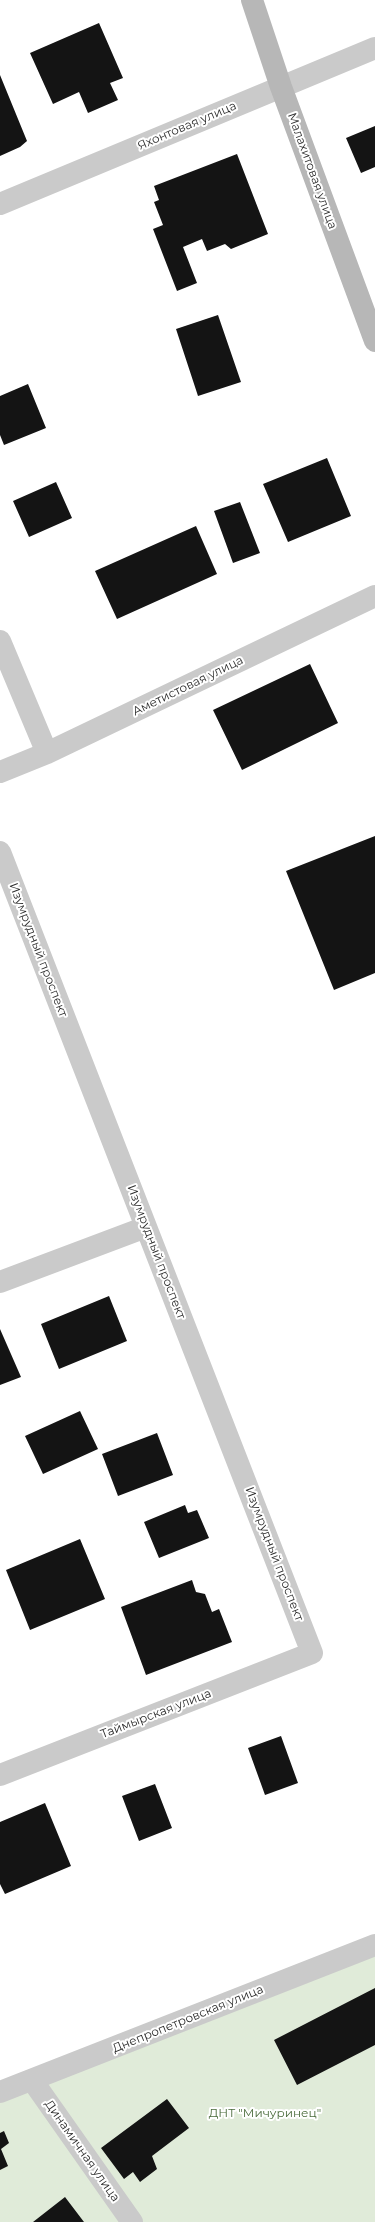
<!DOCTYPE html>
<meta charset="utf-8">
<style>
body{margin:0}
canvas{display:block;background:#fff}
</style>
<canvas width="375" height="2222"></canvas>
<script>
const g = document.querySelector('canvas').getContext('2d');
g.lineJoin = 'round';
function fillPath(path, color) {
  g.fillStyle = color;
  g.fill(path, 'evenodd');
}
function poly(rows) {
  const path = new Path2D();
  for (const r of rows) {
    path.moveTo(r[0], r[1]);
    for (let i = 2; i < r.length; i += 2) path.lineTo(r[i], r[i + 1]);
  }
  return path;
}
function stroke(path, color, width, dash) {
  g.strokeStyle = color;
  g.lineWidth = width;
  g.lineCap = dash ? 'butt' : 'round';
  g.setLineDash(dash || []);
  g.stroke(path);
}
function drawText(font, color, halo, rows, align = 'center') {
  g.font = font + ' Montserrat,sans-serif';
  g.lineWidth = 4;
  g.setLineDash([]);
  g.textBaseline = 'middle';
  g.strokeStyle = halo;
  g.fillStyle = color;
  for (const [text, x, y, turn = 0] of rows) {
    g.save();
    g.translate(x, y);
    g.rotate((+turn || 0) * Math.PI / 180);
    g.textAlign = isNaN(turn) ? turn : align;
    if (halo) g.strokeText(text, 0, 0);
    g.fillText(text, 0, 0);
    g.restore();
  }
}
const green = poly([
 [375,1955,375,2222,0,2222,0,2100]
]);
const building = poly([
 [99,23,123,78,110,83,118,100,88,113,79,92,53,104,30,53],
 [0,75,27,141,20,147,0,156],
 [375,126,375,167,361,173,346,138],
 [237,154,268,234,231,249,225,244,207,251,202,239,183,247,197,283,177,291,153,229,163,225,154,202,159,200,154,186],
 [218,315,241,382,198,396,176,329],
 [28,384,46,428,4,445,0,435,0,396],
 [327,458,351,516,288,542,263,484],
 [56,482,72,518,29,537,13,501],
 [240,502,260,553,233,563,214,511],
 [196,526,217,574,117,619,95,571],
 [310,664,338,723,242,770,213,710],
 [375,836,375,973,334,990,286,871],
 [109,1296,127,1341,59,1369,41,1324],
 [0,1329,21,1377,0,1385],
 [80,1411,98,1449,43,1474,25,1436],
 [157,1433,173,1475,118,1496,102,1454],
 [185,1505,188,1513,197,1510,209,1538,159,1558,144,1522],
 [80,1539,105,1599,30,1630,6,1570],
 [192,1580,196,1592,205,1594,212,1612,219,1609,232,1642,146,1675,121,1607],
 [281,1736,298,1783,265,1795,248,1748],
 [155,1784,172,1828,139,1841,122,1796],
 [45,1803,71,1866,5,1894,0,1884,0,1822],
 [375,1988,375,2045,297,2085,274,2040],
 [167,2099,189,2128,152,2156,157,2169,140,2182,133,2172,124,2179,101,2148],
 [4,2131,9,2143,1,2149,8,2166,0,2170,0,2133],
 [65,2197,84,2222,33,2222]
]);
const street = poly([
 [0,204,375,48],
 [0,641,47,753],
 [0,772,47,753,375,596],
 [0,852,312,1653,0,1775],
 [0,1282,146,1227],
 [32,2080,132,2222],
 [0,2092,375,1945]
]);
const secondary = poly([
 [252,0,281,87,375,341]
]);
const streetNames = [
 ["Яхонтовая улица",187,126,-23],
 ["Малахитовая улица",312,171,70],
 ["Аметистовая улица",188,686,-26],
 ["Изумрудный проспект",38,950,69],
 ["Изумрудный проспект",156,1252,69],
 ["Изумрудный проспект",274,1554,69],
 ["Таймырская улица",156,1714,-21],
 ["Днепропетровская улица",188,2019,-22],
 ["Динамичная улица",82,2151,55]
];
const parkNames = [
 ["ДНТ \"Мичуринец\"",265,2113]
];
fillPath(green, '#e0ebd9');
fillPath(building, '#141414');
stroke(street, '#cacaca', 22);
stroke(secondary, '#b7b7b7', 22);
drawText('12px', '#2d2d2d', '#fff', streetNames);
drawText('12px', '#486a39', '#fff', parkNames);
</script>
